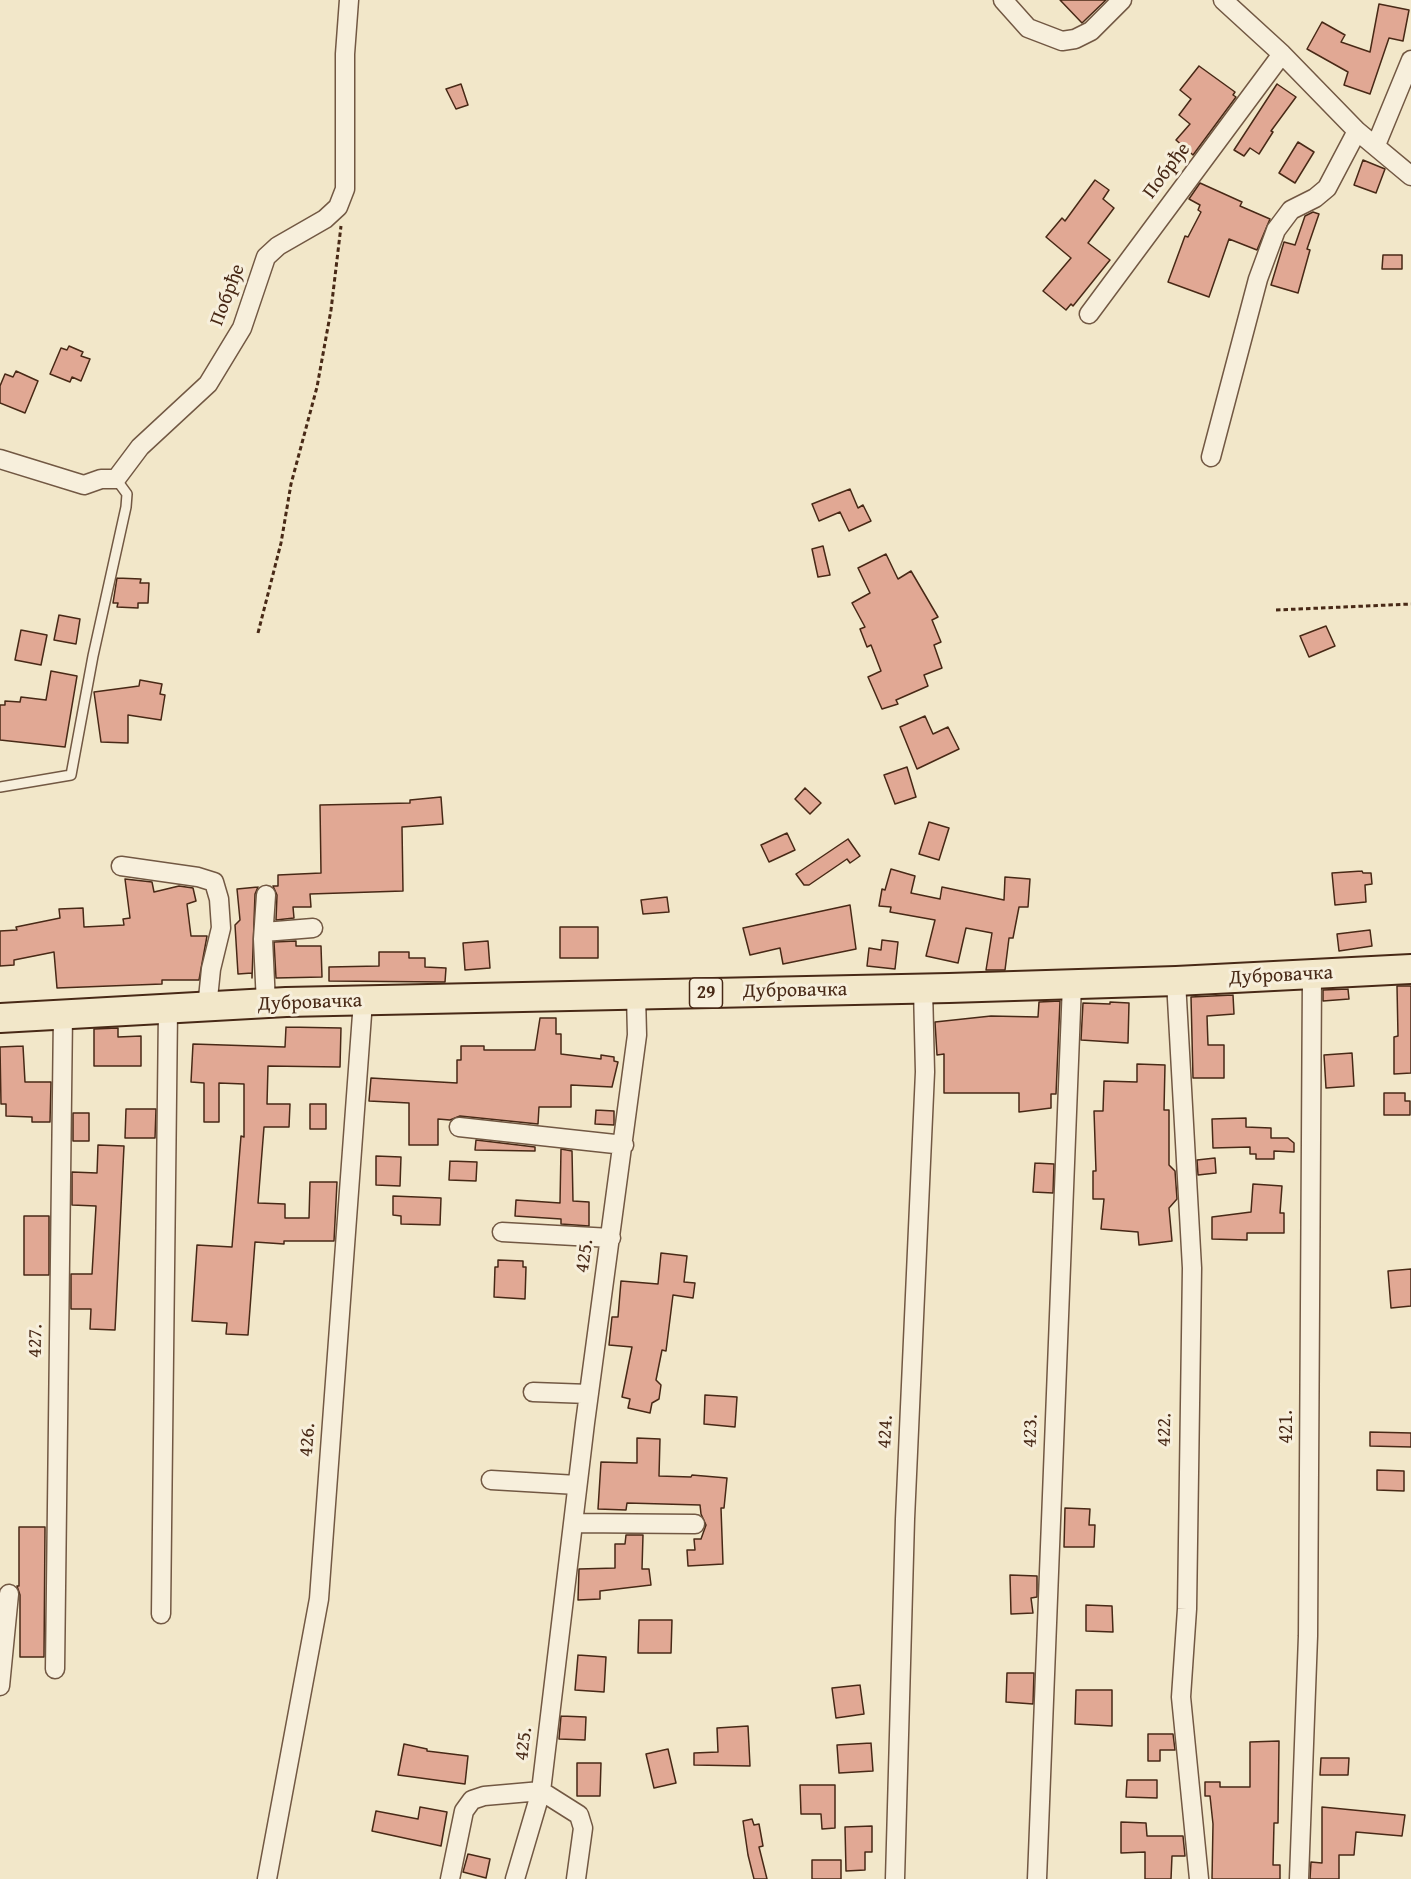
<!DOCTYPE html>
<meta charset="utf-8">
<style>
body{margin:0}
canvas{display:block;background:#f2e7c9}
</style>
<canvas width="1411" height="1879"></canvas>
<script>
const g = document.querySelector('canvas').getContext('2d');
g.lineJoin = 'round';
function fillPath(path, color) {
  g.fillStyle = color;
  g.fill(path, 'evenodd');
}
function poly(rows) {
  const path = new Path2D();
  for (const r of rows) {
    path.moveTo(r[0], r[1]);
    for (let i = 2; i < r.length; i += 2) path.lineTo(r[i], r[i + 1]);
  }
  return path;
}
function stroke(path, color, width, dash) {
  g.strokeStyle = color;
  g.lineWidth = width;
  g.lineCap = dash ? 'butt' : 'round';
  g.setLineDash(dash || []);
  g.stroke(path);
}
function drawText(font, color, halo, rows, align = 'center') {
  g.font = font + ' "Gentium Book Plus",serif';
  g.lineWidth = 6;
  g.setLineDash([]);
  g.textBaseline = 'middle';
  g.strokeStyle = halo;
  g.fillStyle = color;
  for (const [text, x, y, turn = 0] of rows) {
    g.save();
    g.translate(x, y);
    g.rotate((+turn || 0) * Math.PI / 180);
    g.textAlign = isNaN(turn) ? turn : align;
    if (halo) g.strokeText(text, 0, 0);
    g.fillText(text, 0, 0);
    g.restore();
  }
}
const building = poly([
 [1060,0,1106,0,1082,23,1060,0],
 [1379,4,1409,10,1403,41,1389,38,1370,94,1344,85,1348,72,1307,49,1322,22,1345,35,1341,42,1370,52,1379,4],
 [1199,66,1235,92,1233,95,1236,97,1193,155,1176,140,1190,124,1179,115,1191,99,1180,90,1199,66],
 [461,84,468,105,456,109,446,89,461,84],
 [1277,84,1296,97,1271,131,1273,132,1259,154,1250,148,1244,156,1234,150,1277,84],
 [1298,142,1314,152,1295,183,1279,173,1298,142],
 [1363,160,1385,169,1376,193,1354,185,1363,160],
 [1095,180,1109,190,1103,199,1114,208,1088,243,1110,260,1073,306,1071,304,1066,310,1043,291,1071,258,1046,237,1062,218,1065,221,1095,180],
 [1200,183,1242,202,1240,206,1270,219,1257,250,1229,239,1209,297,1168,282,1185,236,1188,237,1201,212,1198,210,1200,205,1189,199,1200,183],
 [1313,212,1319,214,1307,249,1310,250,1298,293,1271,285,1284,242,1295,245,1305,216,1313,212],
 [1383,255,1402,255,1402,269,1382,269,1383,255],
 [69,346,83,352,81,356,90,359,81,381,72,377,70,382,50,374,61,348,67,350,69,346],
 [16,371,38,381,25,413,0,403,0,386,5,374,13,377,16,371],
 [850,489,858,508,863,505,871,521,849,531,840,512,819,521,812,504,850,489],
 [823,546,830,575,818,577,812,549,823,546],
 [886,554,898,579,911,571,938,617,932,620,941,642,934,645,942,668,924,675,928,686,896,700,898,704,882,709,868,677,881,671,871,645,867,647,860,629,865,627,852,603,870,593,858,568,886,554],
 [117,578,141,579,140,583,149,583,148,603,138,603,138,608,117,607,118,603,113,603,117,578],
 [59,615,80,619,76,644,54,640,59,615],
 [1326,626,1335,646,1309,657,1300,636,1326,626],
 [21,630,47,635,41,665,15,660,21,630],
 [51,671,77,676,65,747,0,740,0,705,5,705,5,701,20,702,21,697,46,700,51,671],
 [140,680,162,684,160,694,165,695,161,720,128,715,128,743,101,742,94,692,139,686,140,680],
 [925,716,933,734,948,727,959,749,917,769,900,727,925,716],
 [907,767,916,797,895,804,884,775,907,767],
 [805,788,821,803,810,814,795,799,805,788],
 [441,797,443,824,402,827,403,891,310,894,311,907,293,907,294,918,276,920,277,895,273,886,278,886,278,875,321,873,320,805,410,803,410,800,441,797],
 [929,822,949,828,939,860,919,854,929,822],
 [787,833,795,850,769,862,761,845,787,833],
 [848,839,860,856,850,863,847,859,809,885,804,885,796,874,848,839],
 [891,869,915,876,911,893,940,899,942,887,1004,900,1005,877,1030,879,1028,907,1019,907,1013,938,1009,938,1005,970,986,970,992,933,966,928,958,963,926,956,935,920,890,912,891,907,879,906,882,889,885,890,891,869],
 [1362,871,1363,873,1371,873,1372,884,1365,885,1366,902,1335,905,1332,873,1362,871],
 [125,879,152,882,154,892,179,886,193,888,196,901,187,904,191,936,207,936,199,980,162,980,162,984,57,988,54,952,14,960,14,965,0,966,0,931,17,930,16,927,60,918,59,909,83,908,84,927,124,925,123,919,130,918,125,879],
 [258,887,255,894,252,978,252,973,238,974,235,925,240,920,237,889,258,887],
 [667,897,669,912,643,914,641,900,667,897],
 [850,905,856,949,783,964,780,948,750,955,743,928,850,905],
 [560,927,598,927,598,958,560,958,560,927],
 [1370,930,1372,946,1339,951,1337,934,1370,930],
 [882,940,898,942,895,969,867,966,869,948,881,950,882,940],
 [296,941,296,946,321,946,322,977,276,978,274,942,296,941],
 [488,941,490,968,465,970,463,943,488,941],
 [379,952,409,952,409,958,425,958,425,967,446,968,445,982,329,981,329,967,379,966,379,952],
 [1397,986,1411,986,1411,1073,1394,1074,1394,1037,1398,1036,1397,986],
 [1348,989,1349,999,1323,1001,1323,990,1348,989],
 [1233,995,1234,1014,1207,1016,1208,1045,1224,1045,1224,1078,1193,1078,1191,997,1233,995],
 [1060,1001,1056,1094,1051,1094,1051,1108,1019,1112,1019,1093,944,1093,944,1054,937,1055,935,1022,991,1016,1038,1017,1039,1002,1060,1001],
 [1110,1002,1129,1003,1128,1043,1081,1040,1083,1003,1110,1004,1110,1002],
 [540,1018,556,1018,556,1034,561,1034,561,1054,601,1059,601,1055,614,1057,614,1061,618,1062,612,1087,571,1085,571,1107,539,1107,538,1124,460,1116,450,1120,438,1119,438,1145,409,1145,409,1103,369,1101,371,1078,457,1083,457,1060,461,1060,461,1046,484,1046,484,1050,535,1050,540,1018],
 [286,1027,341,1028,340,1067,268,1066,267,1104,290,1104,289,1127,264,1127,258,1203,285,1204,285,1218,309,1218,310,1182,337,1182,334,1241,284,1241,284,1244,255,1242,248,1335,226,1334,227,1323,192,1321,197,1245,232,1247,241,1136,244,1137,244,1084,219,1083,219,1122,204,1122,204,1083,191,1082,193,1044,285,1047,286,1027],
 [118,1028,118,1037,141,1036,141,1066,94,1066,94,1029,118,1028],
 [23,1046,25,1082,51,1082,50,1122,32,1122,32,1117,6,1116,6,1104,1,1104,0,1047,23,1046],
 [1352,1053,1354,1086,1326,1088,1324,1055,1352,1053],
 [1137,1064,1165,1065,1164,1110,1169,1110,1169,1165,1175,1171,1177,1199,1169,1208,1172,1241,1139,1245,1138,1232,1101,1229,1104,1199,1093,1199,1093,1171,1096,1171,1094,1111,1103,1111,1104,1081,1137,1082,1137,1064],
 [1384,1093,1405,1093,1405,1101,1410,1101,1410,1115,1384,1115,1384,1093],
 [310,1104,326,1104,326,1129,310,1129,310,1104],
 [126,1109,156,1109,155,1138,125,1138,126,1109],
 [596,1110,614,1111,614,1125,595,1124,596,1110],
 [73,1113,89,1113,89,1141,73,1141,73,1113],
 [1246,1118,1246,1127,1271,1128,1271,1138,1288,1138,1294,1143,1294,1152,1274,1151,1274,1159,1256,1159,1256,1154,1250,1154,1250,1147,1213,1148,1212,1119,1246,1118],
 [476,1140,535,1147,535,1151,475,1150,476,1140],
 [98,1145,124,1146,115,1330,90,1329,91,1309,71,1309,71,1274,92,1274,96,1206,72,1205,72,1172,97,1173,98,1145],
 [561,1149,572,1151,573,1201,589,1202,589,1226,561,1224,561,1219,515,1216,516,1200,560,1203,561,1149],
 [376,1156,401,1157,400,1186,376,1185,376,1156],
 [1215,1158,1216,1173,1198,1175,1197,1160,1215,1158],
 [450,1161,477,1162,476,1181,449,1180,450,1161],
 [1035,1163,1054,1164,1053,1193,1033,1192,1035,1163],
 [1253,1184,1282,1186,1280,1213,1284,1213,1284,1233,1247,1233,1247,1240,1212,1239,1212,1217,1251,1212,1253,1184],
 [393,1196,441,1198,440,1225,401,1224,401,1216,393,1215,393,1196],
 [24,1216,49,1216,49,1275,24,1275,24,1216],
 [661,1253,687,1256,684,1282,695,1283,693,1298,673,1295,666,1351,662,1350,656,1380,661,1385,659,1399,652,1403,650,1413,628,1408,630,1399,622,1397,632,1347,609,1345,612,1317,618,1317,621,1281,658,1284,661,1253],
 [498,1260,523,1261,523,1267,526,1267,525,1299,494,1297,495,1267,498,1267,498,1260],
 [1411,1269,1411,1306,1391,1308,1388,1271,1411,1269],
 [705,1395,737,1397,735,1427,704,1424,705,1395],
 [1370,1432,1411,1433,1411,1447,1370,1446,1370,1432],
 [637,1438,660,1439,659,1476,691,1477,692,1475,727,1478,724,1508,721,1508,723,1564,688,1566,687,1550,695,1550,694,1539,701,1539,706,1525,701,1514,700,1505,627,1503,626,1510,598,1509,601,1462,637,1463,637,1438],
 [1377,1470,1404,1471,1404,1491,1377,1490,1377,1470],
 [1065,1508,1090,1509,1089,1525,1095,1525,1094,1547,1064,1547,1065,1508],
 [19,1527,45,1527,44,1657,20,1657,20,1595,17,1586,19,1586,19,1527],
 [626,1535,643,1535,642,1569,649,1569,651,1585,600,1591,600,1599,578,1600,579,1569,615,1568,615,1544,625,1544,626,1535],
 [1010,1575,1037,1576,1037,1597,1031,1598,1033,1613,1011,1614,1010,1575],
 [1086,1605,1112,1606,1113,1632,1086,1631,1086,1605],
 [639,1620,672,1620,671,1653,638,1653,639,1620],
 [578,1655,606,1657,604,1692,575,1690,578,1655],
 [1007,1673,1034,1673,1033,1704,1006,1702,1007,1673],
 [860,1685,864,1714,836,1718,832,1688,860,1685],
 [1076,1690,1112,1690,1112,1726,1075,1724,1076,1690],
 [561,1716,586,1717,585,1740,559,1739,561,1716],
 [748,1726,750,1766,694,1765,694,1753,718,1752,717,1728,748,1726],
 [1148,1734,1173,1734,1175,1750,1160,1750,1160,1761,1148,1761,1148,1734],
 [1279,1741,1278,1823,1274,1823,1273,1865,1280,1865,1280,1879,1212,1879,1213,1824,1210,1796,1205,1796,1205,1782,1220,1782,1220,1787,1250,1787,1250,1742,1279,1741],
 [871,1743,873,1771,839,1773,837,1745,871,1743],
 [404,1744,427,1749,427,1751,468,1756,465,1784,398,1775,404,1744],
 [668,1749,676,1783,654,1788,646,1754,668,1749],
 [1321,1758,1349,1758,1348,1775,1320,1775,1321,1758],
 [577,1763,601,1763,600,1796,577,1796,577,1763],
 [1127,1780,1157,1780,1157,1798,1126,1797,1127,1780],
 [800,1785,835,1785,835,1828,822,1829,821,1814,801,1814,800,1785],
 [420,1807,447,1812,441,1846,372,1831,376,1811,418,1819,420,1807],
 [1322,1807,1405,1815,1402,1836,1356,1832,1354,1855,1339,1855,1339,1879,1310,1879,1311,1862,1322,1863,1322,1807],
 [752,1819,754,1825,759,1824,763,1846,759,1847,767,1879,754,1879,748,1855,743,1821,752,1819],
 [1121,1822,1146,1823,1147,1836,1183,1836,1185,1856,1172,1856,1171,1879,1145,1879,1145,1852,1121,1853,1121,1822],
 [872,1826,872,1852,865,1852,865,1870,846,1871,845,1827,872,1826],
 [468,1854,490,1859,486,1878,463,1872,468,1854],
 [812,1860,841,1860,841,1879,812,1879,812,1860]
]);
const path = poly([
 [1276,610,1411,604],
 [258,633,281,543,291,484,317,387,331,310,341,226]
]);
const service = poly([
 [0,787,71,775,93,656,126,507,127,494,116,479]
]);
const minor = poly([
 [1003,0,1028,28,1062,41,1075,39,1091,31,1122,0],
 [1223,0,1282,54,1357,131,1411,176],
 [1376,145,1411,60],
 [1089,314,1282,54],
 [1211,457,1258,279,1276,230,1291,210,1315,198,1327,188,1357,131],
 [0,459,84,485,101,479,116,479,140,447,208,384,242,328,266,257,278,246,325,219,338,207,345,189,345,54,349,0],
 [121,866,198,877,214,882,219,899,221,928,211,969,207,1008],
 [264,932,313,928],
 [1176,981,1192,1268,1187,1609,1181,1697,1199,1879],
 [266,1004,263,939,266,895],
 [459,1127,624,1145],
 [502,1232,611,1238],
 [533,1392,589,1394],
 [491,1480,577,1485],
 [573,1523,695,1524],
 [161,1614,168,1010],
 [55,1669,63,1014],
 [0,1686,9,1594],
 [267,1879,319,1599,363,1001],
 [450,1879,464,1811,472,1800,484,1796,541,1791,579,1815,583,1828,576,1879],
 [515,1879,541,1791,585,1423,637,1035,636,995],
 [895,1879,905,1519,925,1072,923,988],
 [1037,1879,1072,984],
 [1299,1879,1308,1636,1312,975]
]);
const primary = poly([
 [0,1018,286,1002,949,988,1176,981,1411,969]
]);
const shields = [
 [706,993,33]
];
const shieldNames = [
 ["29",706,993]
];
const streetNames = [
 ["Побрђе",1167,171,-53],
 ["Побрђе",228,295,-69],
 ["Дубровачка",1281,976,-3],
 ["Дубровачка",795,991,-1],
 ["Дубровачка",310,1003,-2],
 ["425.",585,1256,-82],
 ["427.",36,1341,-89],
 ["421.",1287,1427,-90],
 ["422.",1165,1430,-89],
 ["423.",1031,1431,-88],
 ["424.",886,1432,-87],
 ["426.",308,1440,-86],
 ["425.",524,1744,-83]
];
fillPath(building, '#e1a894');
stroke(building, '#482916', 1.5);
stroke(service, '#725843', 12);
stroke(minor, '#725843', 21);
stroke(primary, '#482916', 32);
stroke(path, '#482916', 3, [4.5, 3]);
stroke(service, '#f7efdc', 9);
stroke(minor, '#f7efdc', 18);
stroke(primary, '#f2e7c9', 28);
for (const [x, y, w] of shields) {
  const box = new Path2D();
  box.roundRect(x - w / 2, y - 15, w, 30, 4.5);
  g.fillStyle = '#f7efdc';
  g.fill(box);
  stroke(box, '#482916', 1.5);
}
drawText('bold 18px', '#482916', null, shieldNames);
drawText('20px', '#482916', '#f7efdc', streetNames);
</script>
